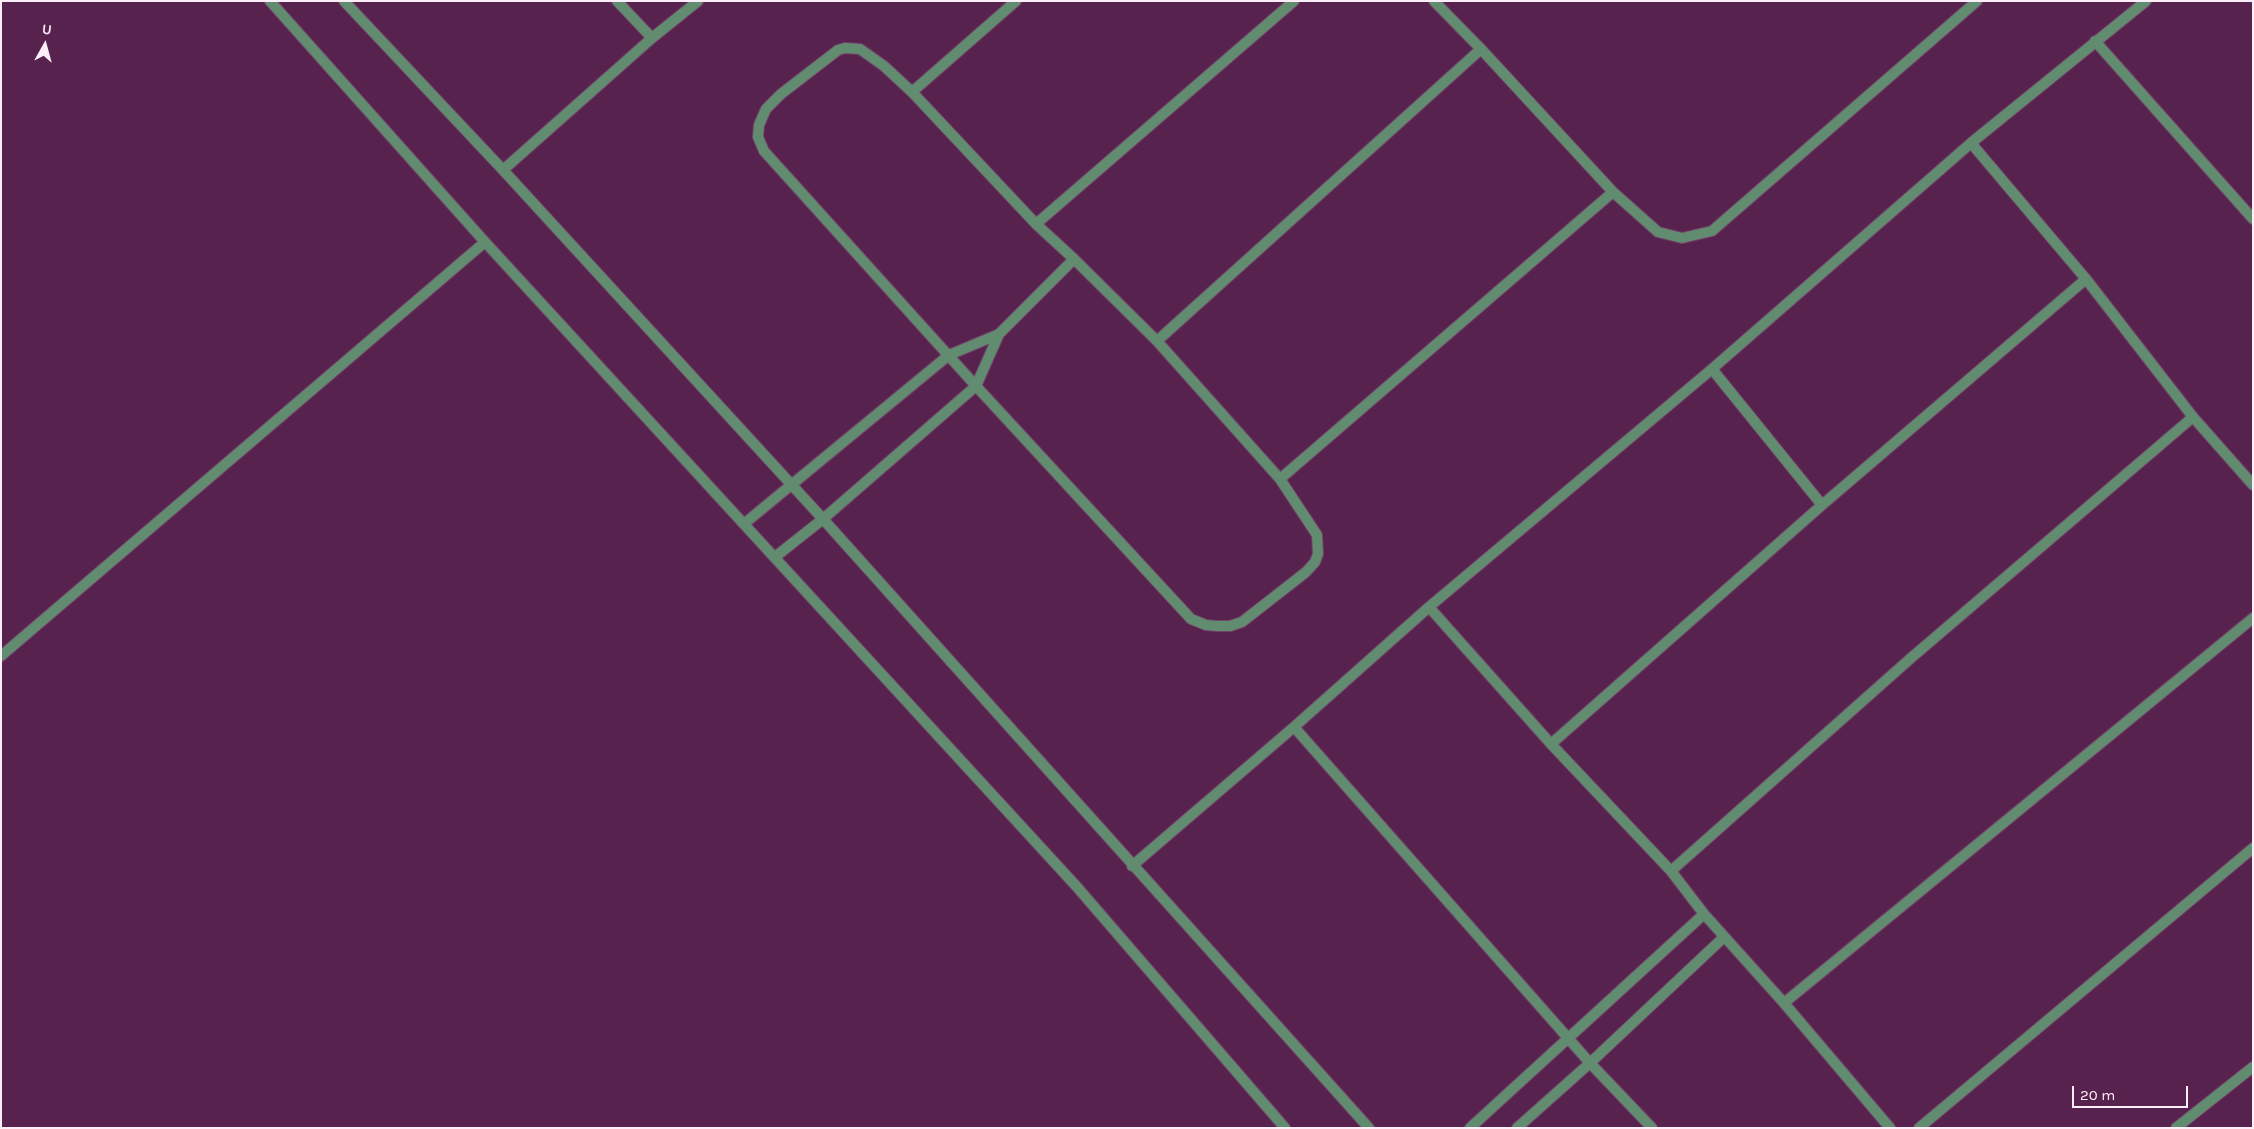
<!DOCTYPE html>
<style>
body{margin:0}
#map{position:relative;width:2254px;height:1129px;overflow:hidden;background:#58224f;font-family:Karla,sans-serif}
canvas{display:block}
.frame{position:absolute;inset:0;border:2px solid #fceef8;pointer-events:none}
.north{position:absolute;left:20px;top:20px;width:50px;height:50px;-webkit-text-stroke:4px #58224f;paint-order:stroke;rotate:7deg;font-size:14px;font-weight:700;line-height:20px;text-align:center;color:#fceef8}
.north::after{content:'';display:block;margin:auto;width:18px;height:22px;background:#fceef8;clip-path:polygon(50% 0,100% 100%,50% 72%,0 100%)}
.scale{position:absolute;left:2072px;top:1086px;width:116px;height:22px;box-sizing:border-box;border:2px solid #fceef8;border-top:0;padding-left:6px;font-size:15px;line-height:18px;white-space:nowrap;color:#fceef8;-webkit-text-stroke:4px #58224f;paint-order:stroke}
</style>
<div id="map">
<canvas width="2254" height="1129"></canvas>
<div class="frame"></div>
<div class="north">U</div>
<div class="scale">20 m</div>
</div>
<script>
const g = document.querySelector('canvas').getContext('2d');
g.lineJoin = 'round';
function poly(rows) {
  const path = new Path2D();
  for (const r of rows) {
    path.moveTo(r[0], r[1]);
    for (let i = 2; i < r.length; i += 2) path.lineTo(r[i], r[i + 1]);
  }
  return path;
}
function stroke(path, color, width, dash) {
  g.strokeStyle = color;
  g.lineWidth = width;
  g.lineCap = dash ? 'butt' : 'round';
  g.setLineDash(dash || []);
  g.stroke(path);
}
const minor = poly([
 [270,1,485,242,1077,887,1285,1128],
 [344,1,503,170,823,519,1369,1128],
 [617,1,652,38],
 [1434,1,1481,49,1613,192,1658,232,1682,238,1712,231,1977,1],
 [2095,41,2253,219],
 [912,92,1016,1],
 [1971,143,2086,279,2193,417],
 [503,170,652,38,698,1],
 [1036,224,1294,1],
 [1074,259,1157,341,1481,49],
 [1157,341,1280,479,1613,192],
 [1712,369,1822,505],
 [745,523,949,355,999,334],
 [775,557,823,519,976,386,999,334,1074,259,1036,224,912,92,884,66,860,49,845,48,838,50,781,94,766,109,759,125,758,137,764,151,976,386,1191,619,1206,625,1217,626,1230,626,1242,622,1306,572,1315,562,1318,554,1317,535,1280,479],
 [1429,607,1551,744,1671,871,1911,658,2193,417,2253,485],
 [1,656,485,242],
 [1294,727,1590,1063,1652,1128],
 [1551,744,1822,505,2086,279],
 [1132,866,1294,727,1429,607,1712,369,1971,143,2146,1],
 [1671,871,1704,914,1784,1003,1890,1128],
 [1784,1003,2253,618],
 [1470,1128,1704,914],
 [1517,1128,1590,1063,1724,937],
 [1919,1128,2253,848],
 [2176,1128,2253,1067]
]);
stroke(minor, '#72436a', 12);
stroke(minor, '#618c6f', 10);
</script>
